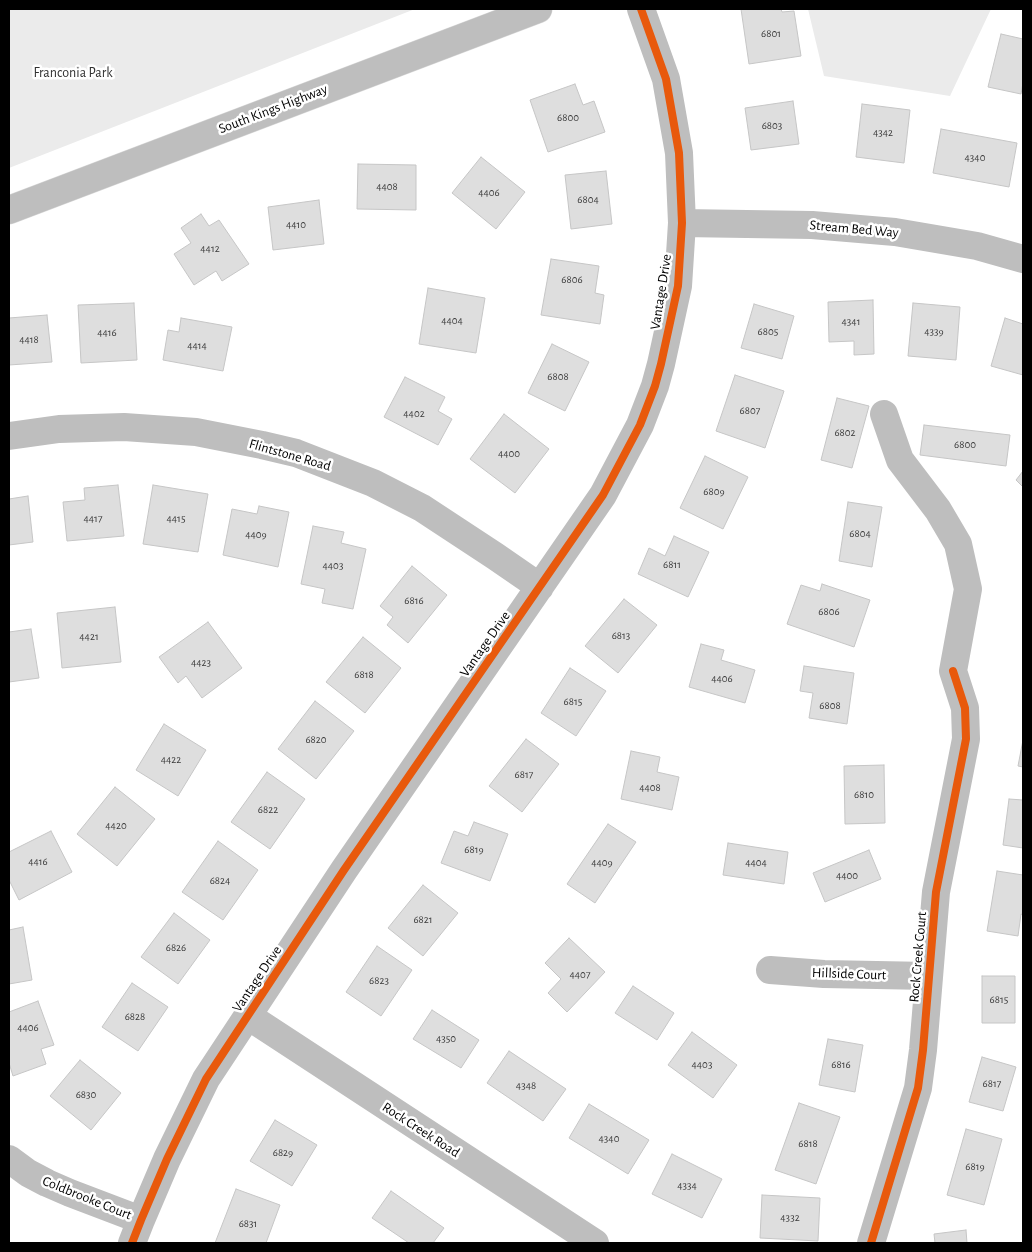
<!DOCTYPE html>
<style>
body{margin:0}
#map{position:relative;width:1032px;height:1252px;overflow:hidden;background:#fff;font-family:"Alegreya Sans",sans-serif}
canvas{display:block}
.frame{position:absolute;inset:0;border:10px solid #000;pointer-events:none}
</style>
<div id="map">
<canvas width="1032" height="1252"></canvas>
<div class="frame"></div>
</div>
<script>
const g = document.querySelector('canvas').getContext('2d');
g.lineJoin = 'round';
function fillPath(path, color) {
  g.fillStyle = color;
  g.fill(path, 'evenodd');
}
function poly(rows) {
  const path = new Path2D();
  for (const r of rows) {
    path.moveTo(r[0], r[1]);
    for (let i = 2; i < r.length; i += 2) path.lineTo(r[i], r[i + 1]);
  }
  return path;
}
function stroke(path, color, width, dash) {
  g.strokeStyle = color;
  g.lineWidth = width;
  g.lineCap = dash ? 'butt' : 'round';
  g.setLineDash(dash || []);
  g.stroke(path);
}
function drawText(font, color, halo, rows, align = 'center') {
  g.font = font + ' "Alegreya Sans",sans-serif';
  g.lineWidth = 5;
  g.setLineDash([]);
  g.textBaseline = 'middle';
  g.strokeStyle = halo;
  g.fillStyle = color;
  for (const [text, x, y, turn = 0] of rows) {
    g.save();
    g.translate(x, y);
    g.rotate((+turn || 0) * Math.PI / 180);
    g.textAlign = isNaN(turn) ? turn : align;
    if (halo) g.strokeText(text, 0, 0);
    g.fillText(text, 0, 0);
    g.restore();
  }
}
const green = poly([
 [9,9,415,9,9,168],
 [808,9,991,9,950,96,824,76]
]);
const building = poly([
 [741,9,781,9,782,12,794,11,801,56,749,64,741,9],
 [1001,34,1023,39,1023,83,1021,94,988,87,1001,34],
 [575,84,583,105,594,101,605,132,548,152,530,100,575,84],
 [793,101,799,144,751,150,745,108,793,101],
 [862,104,910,110,904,163,856,157,862,104],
 [941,129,1017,143,1009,187,933,173,941,129],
 [481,157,525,192,496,229,452,193,481,157],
 [358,164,416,165,416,210,357,209,358,164],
 [606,171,612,224,571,229,565,175,606,171],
 [319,200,324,244,273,250,268,207,319,200],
 [201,214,209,226,219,220,249,264,222,281,216,271,194,285,174,254,191,243,181,228,201,214],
 [551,259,599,266,595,293,604,295,600,324,541,315,551,259],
 [428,288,485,298,476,353,419,344,428,288],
 [873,300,874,354,854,355,854,341,829,342,828,302,873,300],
 [134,303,137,360,81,363,78,305,134,303],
 [913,303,960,307,956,360,908,356,913,303],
 [754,304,794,316,782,359,741,348,754,304],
 [47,315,52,362,9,365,9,318,47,315],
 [181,318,232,327,223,371,163,360,168,330,179,332,181,318],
 [1005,318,1023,324,1023,375,991,366,1005,318],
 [552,344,589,362,565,411,528,393,552,344],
 [735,375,784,391,765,448,716,431,735,375],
 [405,377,445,397,438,411,452,419,438,445,384,417,405,377],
 [837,398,869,406,852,468,821,460,837,398],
 [504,414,549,449,515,493,470,459,504,414],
 [924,425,1010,435,1006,466,920,455,924,425],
 [705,456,748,477,723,529,680,508,705,456],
 [1023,471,1023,487,1016,480,1023,471],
 [118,485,124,536,67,541,63,502,85,500,84,488,118,485],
 [153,485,208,494,198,552,143,544,153,485],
 [28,496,33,542,9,545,9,499,28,496],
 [848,502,882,507,872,567,839,561,848,502],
 [259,506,289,512,278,567,223,555,232,509,257,514,259,506],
 [313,526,344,532,341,543,366,549,353,609,322,603,325,589,301,584,313,526],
 [674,536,709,552,688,597,638,574,649,548,665,556,674,536],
 [412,566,447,595,408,643,387,625,393,617,380,606,412,566],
 [822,584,870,600,854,647,787,624,801,585,820,591,822,584],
 [624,599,657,625,618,673,585,646,624,599],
 [115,607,121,662,62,668,57,613,115,607],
 [208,622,242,668,202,698,186,676,178,683,159,657,208,622],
 [31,629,39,678,9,682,9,632,31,629],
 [363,637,401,668,365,713,326,682,363,637],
 [701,644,724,650,721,660,755,670,745,703,689,687,701,644],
 [804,666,854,673,847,724,809,718,813,693,800,691,804,666],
 [570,668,606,691,576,736,541,713,570,668],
 [315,701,354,731,316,779,278,749,315,701],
 [164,724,206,750,178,796,136,770,164,724],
 [526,739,559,764,522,812,489,786,526,739],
 [1023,740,1023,767,1018,766,1023,740],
 [631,751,660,757,657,772,679,777,672,810,621,799,631,751],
 [884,765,885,823,845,824,844,766,884,765],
 [267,772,305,799,270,849,231,822,267,772],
 [115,787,155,819,117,866,77,834,115,787],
 [1009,799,1023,800,1023,848,1003,845,1009,799],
 [474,822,508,834,490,881,441,863,454,831,468,836,474,822],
 [608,824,636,842,595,903,567,884,608,824],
 [51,831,72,872,19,900,9,880,9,852,51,831],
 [218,841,258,870,223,920,182,892,218,841],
 [728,843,788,852,784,884,723,875,728,843],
 [869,850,881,879,825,902,813,873,869,850],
 [997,871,1023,875,1023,915,1021,914,1018,936,987,931,997,871],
 [423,885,458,913,423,956,388,928,423,885],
 [174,913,210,940,178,984,141,957,174,913],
 [23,927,32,980,9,984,9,930,23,927],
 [569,938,605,972,567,1012,548,993,561,979,545,963,569,938],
 [377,946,412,970,381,1016,346,992,377,946],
 [982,976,1015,976,1015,1023,982,1023,982,976],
 [132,983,168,1007,138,1051,102,1027,132,983],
 [633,986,674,1013,657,1040,615,1013,633,986],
 [38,1001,54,1045,41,1049,46,1064,13,1076,9,1063,9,1012,38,1001],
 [432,1010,479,1040,461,1068,413,1039,432,1010],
 [692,1032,737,1065,713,1098,668,1065,692,1032],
 [828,1039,863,1045,855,1092,819,1085,828,1039],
 [509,1051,566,1089,543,1121,487,1083,509,1051],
 [982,1057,1016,1067,1003,1111,969,1102,982,1057],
 [80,1060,121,1093,91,1130,50,1096,80,1060],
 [799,1103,840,1117,816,1184,775,1170,799,1103],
 [589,1104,649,1140,628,1174,569,1138,589,1104],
 [275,1120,317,1145,292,1186,250,1161,275,1120],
 [966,1129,1002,1139,984,1205,947,1195,966,1129],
 [672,1154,722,1179,702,1218,652,1194,672,1154],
 [236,1189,280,1205,266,1243,215,1243,236,1189],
 [391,1191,444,1228,433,1243,409,1243,372,1218,391,1191],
 [762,1195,820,1198,818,1241,760,1238,762,1195],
 [966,1230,967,1243,935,1243,934,1234,966,1230]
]);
const minor = poly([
 [682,223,812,225,895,232,977,246,1023,259],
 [9,436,59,429,124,427,196,432,262,445,296,453,373,483,422,508,495,556,540,587],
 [770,970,824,974,929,976],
 [248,1016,595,1243],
 [9,1159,28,1173,47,1183,70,1193,141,1220],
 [132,1243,141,1220,167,1159,206,1079,344,870,603,495,640,425,655,386,661,364,678,286,682,223,679,153,666,79,641,9],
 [871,1243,918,1088,923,1050,936,892,966,739,965,708,953,671,968,589,958,544,938,510,900,460,884,414]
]);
const major = poly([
 [9,210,538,9]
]);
const cycleway = poly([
 [132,1243,141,1220,167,1159,206,1079,344,870,603,495,640,425,655,386,661,364,678,286,682,223,679,153,666,79,641,9],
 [871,1243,918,1088,923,1050,936,892,966,739,965,708,953,671]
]);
const numberNames = [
 ["6801",771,34],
 ["6800",568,118],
 ["6803",772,126],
 ["4342",883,133],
 ["4340",975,158],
 ["4408",387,187],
 ["4406",489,193],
 ["6804",588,200],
 ["4410",296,225],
 ["4412",210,249],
 ["6806",572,280],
 ["4404",452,321],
 ["4341",851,322],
 ["6805",768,332],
 ["4339",934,332],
 ["4416",107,333],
 ["4418",29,340],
 ["4414",197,346],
 ["6808",558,377],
 ["6807",750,411],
 ["4402",414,414],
 ["6802",845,433],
 ["6800",965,445],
 ["4400",509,454],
 ["6809",714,492],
 ["4417",93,519],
 ["4415",176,519],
 ["6804",860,534],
 ["4409",256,535],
 ["6811",672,565],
 ["4403",333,566],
 ["6816",414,601],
 ["6806",829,612],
 ["6813",621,636],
 ["4421",89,637],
 ["4423",201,663],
 ["6818",364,675],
 ["4406",722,679],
 ["6815",573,702],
 ["6808",830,706],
 ["6820",316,740],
 ["4422",171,760],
 ["6817",524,775],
 ["4408",650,788],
 ["6810",864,795],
 ["6822",268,810],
 ["4420",116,826],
 ["6819",474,850],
 ["4416",38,862],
 ["4409",602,863],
 ["4404",756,863],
 ["4400",847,876],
 ["6824",220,881],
 ["6821",423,920],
 ["6826",176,948],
 ["4407",580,975],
 ["6823",379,981],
 ["6815",999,1000],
 ["6828",135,1017],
 ["4406",28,1028],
 ["4350",446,1039],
 ["4403",702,1065],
 ["6816",841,1065],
 ["6817",992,1084],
 ["4348",526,1086],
 ["6830",86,1095],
 ["4340",609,1139],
 ["6818",808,1144],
 ["6829",283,1153],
 ["6819",975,1167],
 ["4334",687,1186],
 ["4332",790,1218],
 ["6831",248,1224]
];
const parkNames = [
 ["Franconia Park",73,73]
];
const streetNames = [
 ["South Kings Highway",273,109,-21],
 ["Stream Bed Way",854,229,5],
 ["Vantage Drive",661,292,-81],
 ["Flintstone Road",290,455,16],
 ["Vantage Drive",485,644,-55],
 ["Rock Creek Court",918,957,-85],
 ["Hillside Court",849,974,2],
 ["Vantage Drive",257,979,-56],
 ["Rock Creek Road",421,1130,33],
 ["Coldbrooke Court",87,1198,22]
];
fillPath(green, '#ebebeb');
fillPath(building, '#dedede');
stroke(building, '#c6c6c6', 1);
stroke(major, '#dbdbdb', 29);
stroke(minor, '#bebebe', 28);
stroke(major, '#bebebe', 28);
stroke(cycleway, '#e8590c', 8);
drawText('11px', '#383838', null, numberNames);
drawText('14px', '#313131', '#fff', parkNames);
drawText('14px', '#000', '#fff', streetNames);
</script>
